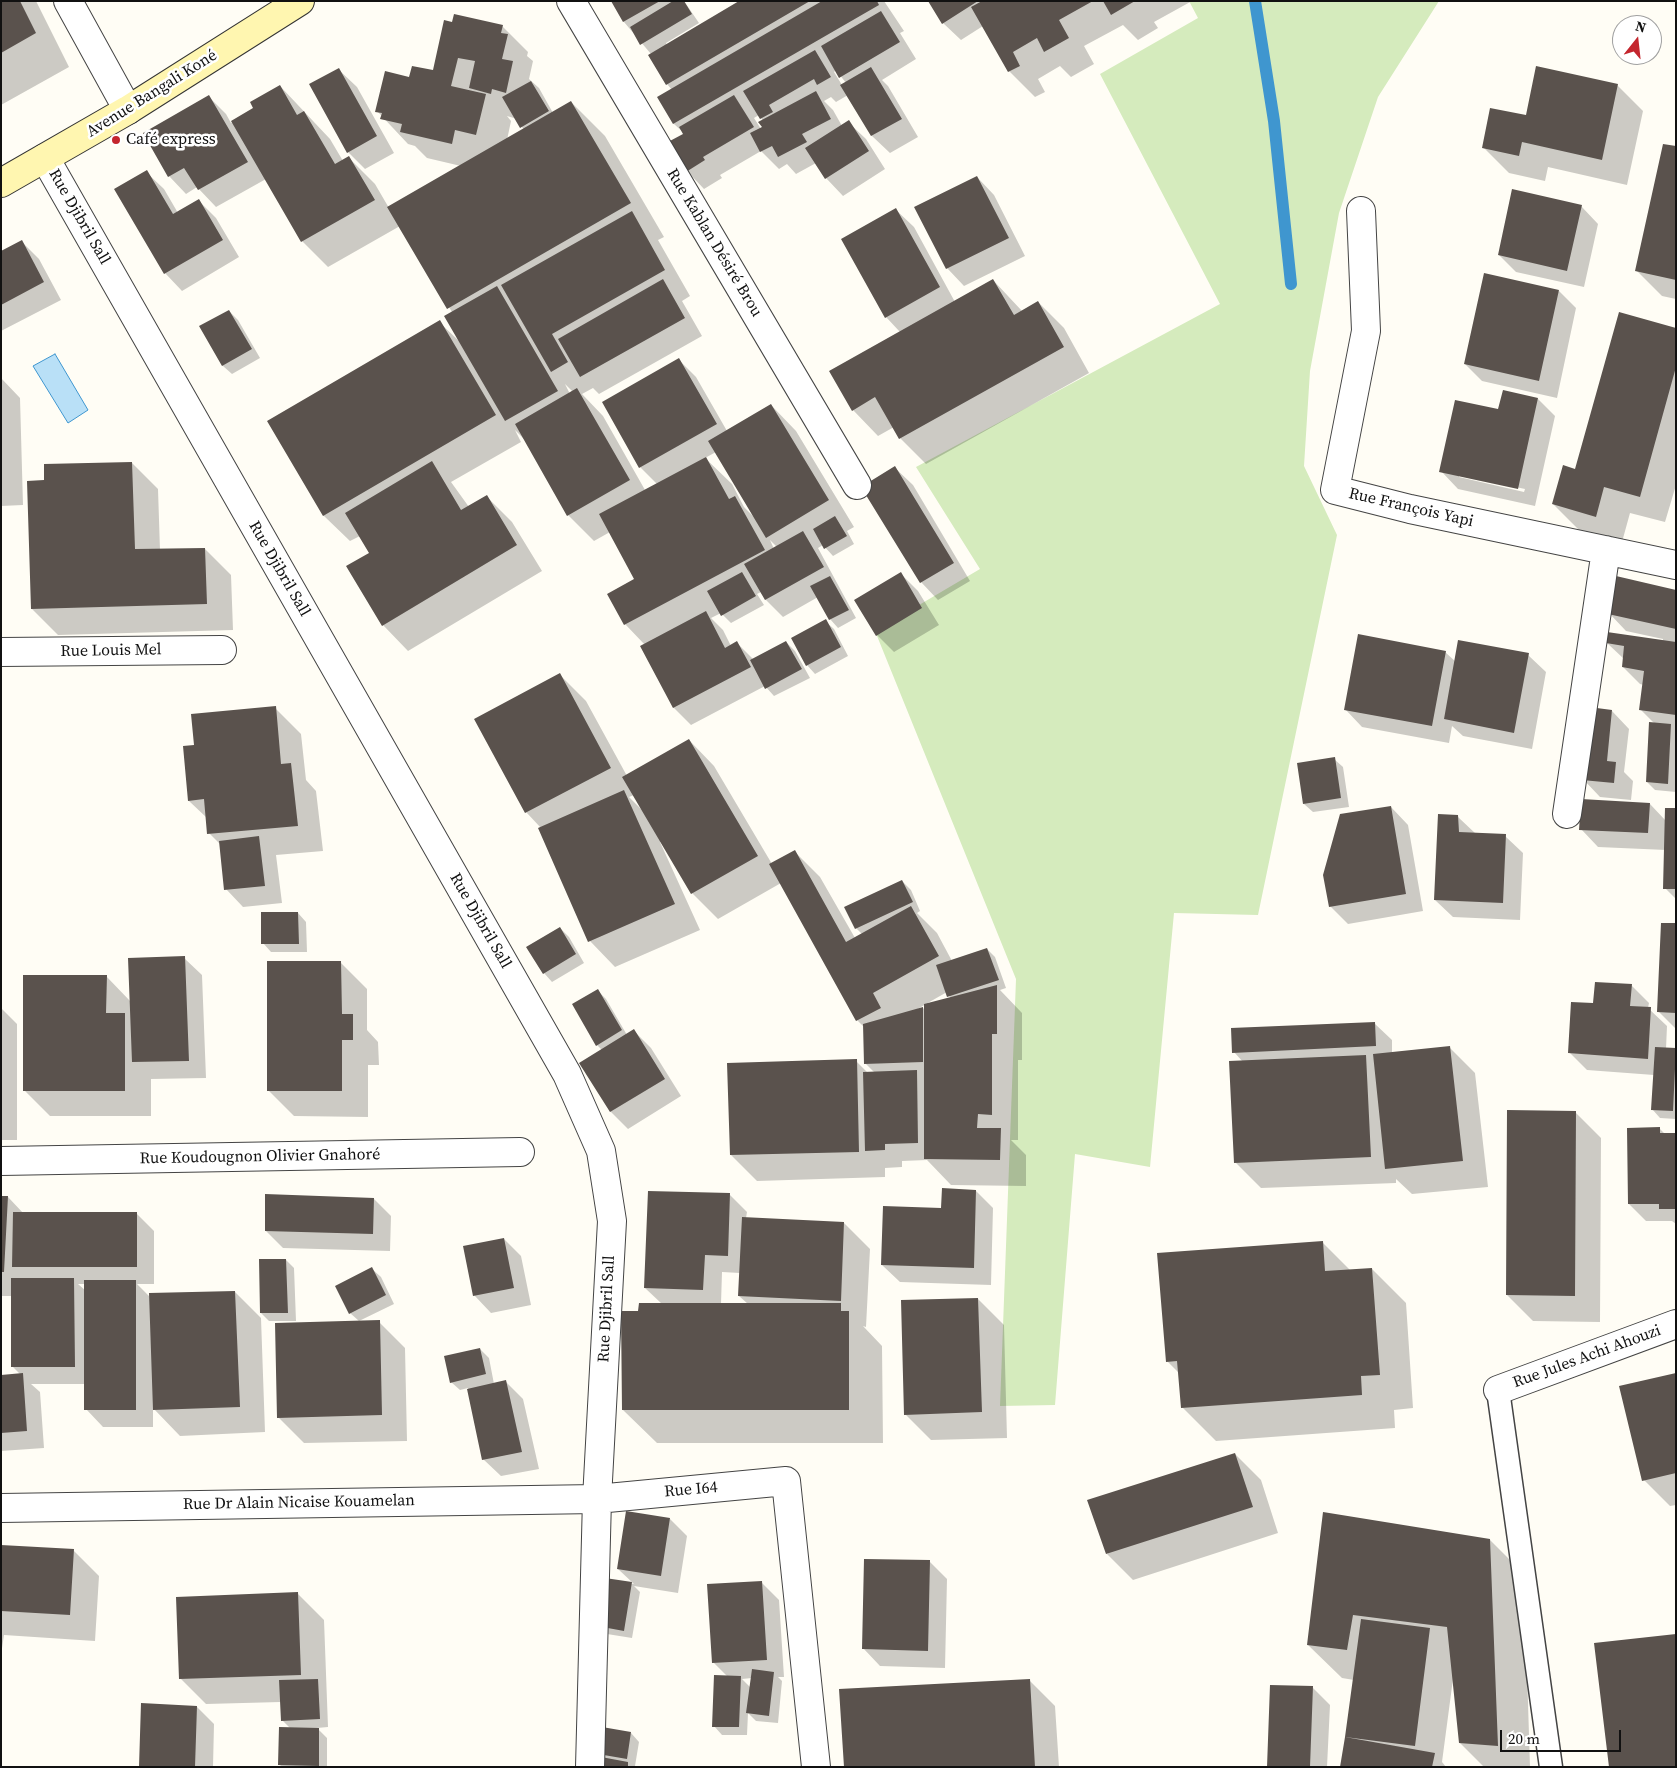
<!DOCTYPE html>
<meta charset="utf-8">
<style>
body{margin:0}
#map{position:relative;width:1677px;height:1768px;overflow:hidden;background:#fffdf5;font-family:"Source Serif 4",serif}
canvas{display:block}
.frame{position:absolute;inset:0;border:2px solid #111;pointer-events:none}
.north{position:absolute;left:1612px;top:15px;width:50px;height:50px;box-sizing:border-box;background:#fff;border:1px solid #a0a0a0;border-radius:50%;rotate:16deg;font-size:14px;font-weight:700;line-height:20px;text-align:center;color:#111}
.north::after{content:'';display:block;margin:auto;width:18px;height:22px;background:#c4262e;clip-path:polygon(50% 0,100% 100%,50% 72%,0 100%)}
.scale{position:absolute;left:1500px;top:1730px;width:121px;height:22px;box-sizing:border-box;border:2px solid #111;border-top:0;padding-left:6px;font-size:15px;line-height:18px;white-space:nowrap;color:#111;-webkit-text-stroke:4px #fff;paint-order:stroke}
</style>
<div id="map">
<canvas width="1677" height="1768"></canvas>
<div class="frame"></div>
<div class="north">N</div>
<div class="scale">20 m</div>
</div>
<script>
const g = document.querySelector('canvas').getContext('2d');
g.lineJoin = 'round';
function fillPath(path, color) {
  g.fillStyle = color;
  g.fill(path, 'evenodd');
}
function poly(rows) {
  const path = new Path2D();
  for (const r of rows) {
    path.moveTo(r[0], r[1]);
    for (let i = 2; i < r.length; i += 2) path.lineTo(r[i], r[i + 1]);
  }
  return path;
}
function stroke(path, color, width, dash) {
  g.strokeStyle = color;
  g.lineWidth = width;
  g.lineCap = dash ? 'butt' : 'round';
  g.setLineDash(dash || []);
  g.stroke(path);
}
function drawText(font, color, halo, rows, align = 'center') {
  g.font = font + ' "Source Serif 4",serif';
  g.lineWidth = 5;
  g.setLineDash([]);
  g.textBaseline = 'middle';
  g.strokeStyle = halo;
  g.fillStyle = color;
  for (const [text, x, y, turn = 0] of rows) {
    g.save();
    g.translate(x, y);
    g.rotate((+turn || 0) * Math.PI / 180);
    g.textAlign = isNaN(turn) ? turn : align;
    if (halo) g.strokeText(text, 0, 0);
    g.fillText(text, 0, 0);
    g.restore();
  }
}
const green = poly([
 [1189,1,1439,1,1378,97,1339,213,1310,371,1304,466,1337,535,1258,915,1174,913,1150,1167,1075,1154,1055,1405,1000,1406,1016,979,875,631,980,569,916,467,1220,304,1100,74,1198,18]
]);
const water = poly([
 [55,354,88,410,68,423,33,366,55,354]
]);
const shadow = poly([
 [1,1,36,1,69,67,1,105],
 [612,1,684,1,699,23,666,43,667,45,742,1,884,1,904,31,900,33,916,59,882,80,888,86,918,137,890,153,872,136,848,95,836,102,831,97,824,101,833,110,842,126,848,122,866,139,885,169,843,196,826,178,816,163,796,174,787,164,779,169,761,151,720,175,722,178,704,189,687,171,685,134,674,124,672,90,667,84,651,54,624,22],
 [836,70,846,83,842,85,834,72],
 [759,115,763,121,764,127,761,129,754,118],
 [930,1,1192,1,1154,22,1158,28,1138,40,1123,25,1084,46,1094,64,1071,77,1060,66,1038,79,1045,92,1035,97,1009,71,983,26,961,40,943,23],
 [452,23,502,26,528,52,527,56,533,61,529,79,539,88,553,113,571,102,605,136,664,237,658,240,690,296,682,301,702,336,599,394,593,388,582,394,603,416,645,490,657,484,640,467,678,359,696,377,727,431,771,405,796,431,854,527,847,531,854,544,833,556,823,545,818,548,856,618,838,628,830,619,818,597,783,617,766,600,761,592,757,594,764,605,731,623,721,613,711,618,723,630,731,646,737,643,754,660,786,642,795,651,810,678,774,696,765,686,691,725,674,708,641,647,645,645,625,624,636,579,610,532,594,541,568,515,526,441,515,430,521,442,451,482,469,507,486,496,512,522,542,571,408,651,383,625,371,553,360,536,350,541,324,516,269,422,439,322,459,341,452,312,400,226,328,267,302,241,266,179,216,207,197,187,186,194,169,176,209,97,226,114,231,123,255,109,280,86,330,139,343,161,349,158,375,184,389,208,461,166,427,158,415,146,408,144,377,111,410,78,434,72],
 [507,116,517,119,524,130,507,140,511,121],
 [565,384,573,392,570,394],
 [716,452,754,517,744,507,732,484,705,458],
 [770,540,777,547,774,549],
 [339,70,357,87,394,153,365,169,348,152],
 [1617,85,1643,111,1627,185,1548,167,1545,181,1509,173,1483,147,1527,117],
 [1676,148,1676,299,1662,296,1636,270],
 [146,172,164,189,178,213,199,201,216,218,239,257,182,291,165,273],
 [977,177,994,195,1025,256,964,286,947,268],
 [1581,206,1598,224,1584,287,1516,272,1499,255],
 [896,210,914,227,955,302,993,280,1022,311,1038,302,1064,328,1089,373,926,464,900,438,894,427,878,436,853,410,900,332,886,317],
 [22,242,39,259,61,300,1,331,1,253],
 [1559,291,1576,308,1557,398,1482,381,1465,364],
 [229,311,238,320,260,358,232,374,223,366,201,327],
 [1676,329,1676,485,1665,522,1630,513,1622,542,1579,530,1553,504],
 [1,378,20,398,23,505,1,506],
 [1538,399,1555,416,1535,506,1458,489,1441,471],
 [1459,475,1525,489,1524,492,1459,477],
 [132,463,158,489,160,550,205,549,231,575,233,630,58,635,32,609],
 [895,468,913,485,970,581,938,600,921,582,863,487],
 [901,574,918,591,939,625,894,652,877,635],
 [1676,591,1676,792,1655,790,1647,782,1655,724,1641,710,1644,685,1640,684,1623,667,1624,659,1607,643,1663,641,1663,639,1626,631,1609,613],
 [825,621,834,629,848,656,815,674,807,665],
 [1445,652,1456,662,1528,655,1546,672,1532,749,1463,736,1452,726,1449,743,1362,727,1345,709],
 [560,675,586,701,627,776,689,740,714,766,772,864,794,851,820,877,855,938,862,934,856,928,902,881,911,890,920,911,917,913,937,933,952,961,987,949,995,957,1006,988,1000,990,1022,1013,1022,1060,1018,1060,1018,1140,1011,1140,1026,1155,1026,1186,951,1185,927,1160,902,1161,902,1167,885,1168,885,1177,757,1181,731,1155,856,1061,868,1073,875,1073,865,1063,864,1027,857,1020,781,883,718,919,692,893,662,841,660,842,700,930,615,967,590,941,541,828,526,812],
 [634,795,643,811,629,797],
 [947,992,951,999,926,1004],
 [926,1004,926,1011,923,1008,916,1010],
 [275,708,301,734,306,780,316,791,323,851,276,855,282,903,243,907,226,889,221,845,209,833,207,818,189,801,196,747],
 [1612,711,1629,729,1624,772,1633,781,1631,800,1600,797,1583,779],
 [1334,759,1343,767,1349,807,1313,812,1304,804],
 [1650,804,1666,821,1676,810,1676,899,1665,888,1666,850,1598,847,1581,829],
 [1391,807,1408,825,1423,911,1348,924,1330,906],
 [1458,817,1476,834,1505,836,1523,853,1520,920,1453,917,1435,900],
 [298,913,306,922,307,952,271,952,263,943],
 [1676,925,1676,1029,1659,1012],
 [560,928,569,937,584,963,552,982,544,973],
 [184,958,202,975,206,1078,151,1079,151,1116,50,1116,24,1090,106,976,131,1002],
 [341,963,367,989,367,1030,378,1042,379,1065,368,1065,368,1117,294,1116,268,1090],
 [1631,985,1649,1003,1648,1008,1667,1026,1666,1049,1676,1049,1676,1119,1660,1118,1652,1109,1654,1075,1587,1070,1570,1053,1595,1004],
 [598,991,606,999,627,1035,634,1031,651,1048,681,1096,628,1129,611,1112,581,1063,602,1050,597,1045],
 [1,1008,17,1024,17,1140,1,1140],
 [1374,1023,1392,1040,1392,1053,1449,1047,1475,1073,1488,1187,1412,1194,1396,1179,1396,1183,1261,1188,1235,1162,1243,1062,1234,1052],
 [1575,1112,1601,1138,1600,1322,1533,1321,1507,1295],
 [1660,1129,1665,1134,1676,1134,1676,1224,1672,1221,1646,1221,1629,1204],
 [976,1191,993,1208,991,1285,900,1282,882,1265,942,1209],
 [729,1194,747,1212,746,1218,844,1223,870,1249,866,1327,863,1326,882,1346,883,1443,657,1443,623,1410,640,1312,662,1304,645,1288],
 [722,1272,740,1273,739,1296,748,1304,721,1304],
 [1,1197,8,1197,24,1214,136,1213,154,1231,154,1284,137,1284,150,1297,235,1292,261,1318,265,1432,180,1436,153,1408,153,1427,103,1427,86,1409,86,1384,31,1384,40,1392,44,1448,1,1451,1,1376,21,1375,12,1366,12,1296,1,1296],
 [78,1284,86,1284,86,1291],
 [374,1199,391,1216,390,1251,283,1248,266,1231],
 [504,1239,521,1256,531,1305,491,1313,474,1295],
 [1322,1242,1351,1271,1372,1269,1406,1303,1413,1408,1394,1410,1395,1428,1216,1441,1182,1407,1180,1374,1167,1361],
 [286,1260,294,1268,296,1321,269,1321,261,1313],
 [372,1269,381,1277,394,1304,359,1321,350,1313],
 [978,1299,1004,1325,1007,1438,931,1440,905,1414],
 [379,1322,405,1348,407,1441,304,1443,278,1417],
 [480,1349,489,1358,494,1384,506,1382,523,1399,539,1469,501,1476,483,1459,468,1388,460,1390,451,1382],
 [1676,1374,1676,1505,1670,1506,1644,1480],
 [1235,1454,1261,1480,1278,1533,1133,1580,1107,1554],
 [1324,1513,1490,1540,1524,1574,1530,1767,1484,1767,1460,1743,1453,1679,1442,1762,1446,1767,1341,1767,1350,1739,1347,1736,1354,1680,1342,1678,1308,1645],
 [670,1519,687,1536,678,1593,634,1586,640,1592,632,1638,607,1634,606,1579,634,1584,618,1569],
 [1,1546,73,1550,99,1576,95,1641,4,1635,1,1655],
 [929,1561,947,1579,945,1668,880,1666,863,1648],
 [762,1583,779,1600,784,1677,778,1677,782,1681,778,1723,756,1721,748,1713,747,1735,722,1735,714,1726,728,1677,713,1662],
 [752,1678,751,1688,742,1679],
 [298,1594,324,1620,328,1727,317,1728,327,1738,327,1767,282,1767,279,1764,291,1729,282,1720,281,1702,206,1704,180,1678],
 [1029,1680,1055,1706,1059,1767,845,1767],
 [1312,1687,1330,1705,1327,1767,1269,1767],
 [197,1707,214,1724,213,1767,140,1767],
 [631,1733,639,1742,635,1766,601,1767,599,1754]
]);
const stream = poly([
 [1255,1,1274,121,1291,284]
]);
const building = poly([
 [1,1,20,1,36,33,1,53],
 [611,1,660,1,623,22],
 [673,1,684,1,692,14,640,45,630,27],
 [739,1,810,1,666,85,648,55],
 [822,1,877,1,879,5,673,124,657,97],
 [928,1,978,1,942,24],
 [982,1,1093,1,1059,20,1069,38,1044,52,1037,38,1013,52,1020,66,1008,72,971,7],
 [1103,1,1135,1,1111,15],
 [881,11,900,42,839,78,821,46],
 [454,14,503,25,501,33,508,34,502,59,513,61,506,93,492,89,491,94,469,88,475,61,458,58,451,86,486,94,476,135,455,130,452,144,400,132,402,124,380,119,382,113,375,112,385,71,409,77,412,66,433,70,444,20,452,22],
 [815,50,831,77,817,85,814,79,769,105,773,112,760,119,743,91],
 [1536,66,1618,84,1602,160,1522,142,1519,156,1482,148,1490,108,1526,115],
 [871,67,902,119,871,136,840,85],
 [339,68,377,136,347,153,309,84],
 [531,81,549,111,520,128,502,97],
 [280,85,297,115,304,111,335,164,349,156,375,200,301,242,231,121,253,108,250,102],
 [816,91,831,119,802,134,807,142,778,157,772,146,760,152,750,133,762,127,758,122],
 [209,95,248,162,198,190,184,168,168,177,143,133],
 [734,95,754,127,703,157,705,160,686,172,668,142,683,134,679,127],
 [571,101,631,203,447,309,387,207],
 [849,120,869,151,825,179,805,148],
 [1663,144,1676,146,1676,280,1635,271],
 [147,170,173,214,199,199,223,240,164,274,114,189],
 [977,176,1009,238,946,269,914,207],
 [1512,189,1582,205,1567,271,1498,255],
 [896,208,940,287,885,318,841,239],
 [632,211,665,270,552,334,568,362,551,372,501,285],
 [22,240,44,282,1,305,1,251],
 [1484,273,1559,290,1539,381,1464,364],
 [663,279,685,318,580,377,558,339],
 [993,279,1014,315,1038,301,1064,347,899,439,875,397,852,411,829,371],
 [497,286,558,391,505,421,444,316],
 [229,310,252,349,222,366,199,326],
 [1619,312,1676,328,1676,367,1640,497,1604,487,1596,517,1552,504,1563,465,1575,469],
 [440,320,496,415,323,516,267,421],
 [679,358,717,424,639,468,602,402],
 [577,388,630,480,567,516,515,424],
 [1503,390,1538,398,1518,489,1439,472,1455,400,1498,409],
 [771,404,829,500,766,538,708,441],
 [706,457,729,499,735,496,765,550,624,625,607,594,634,579,599,514],
 [432,461,461,510,487,495,517,545,382,626,346,566,369,553,345,513],
 [132,462,135,549,205,548,207,604,31,609,27,481,44,480,44,464],
 [895,466,954,563,920,583,861,487],
 [835,516,847,536,824,549,813,529],
 [803,531,824,567,765,600,744,564],
 [742,572,756,596,721,616,707,591],
 [901,572,922,608,876,636,854,600],
 [830,576,849,610,829,620,810,586],
 [1616,576,1676,590,1676,629,1608,614],
 [706,611,725,648,737,641,751,667,673,708,640,646],
 [826,619,841,647,806,666,791,638],
 [1607,632,1676,642,1676,715,1639,710,1644,671,1622,667,1624,646,1606,643],
 [1358,634,1446,651,1432,726,1344,710],
 [1458,640,1529,653,1514,733,1444,719],
 [786,641,802,669,765,689,750,660],
 [560,673,611,768,525,813,474,719],
 [276,706,281,764,291,763,298,826,207,834,204,799,188,801,183,746,194,745,191,714],
 [1589,707,1612,710,1607,761,1616,762,1614,783,1582,780],
 [1649,722,1671,724,1668,784,1646,782],
 [689,739,758,856,691,894,622,777],
 [1335,757,1341,798,1303,804,1297,763],
 [624,790,675,904,588,942,538,828],
 [1581,799,1650,803,1648,833,1579,830],
 [1391,806,1406,894,1329,907,1323,875,1340,814],
 [1665,808,1676,808,1676,889,1663,889],
 [1438,814,1458,815,1459,832,1506,834,1503,903,1434,900],
 [259,836,265,886,224,890,219,841],
 [795,850,846,942,911,906,939,956,873,993,881,1008,856,1021,769,864],
 [902,880,913,902,855,929,844,907],
 [261,912,298,912,299,944,261,944],
 [1661,923,1676,923,1676,1013,1657,1012],
 [560,927,576,954,543,974,526,947],
 [987,948,999,980,947,997,936,965],
 [185,956,189,1061,132,1062,128,958],
 [267,961,341,961,342,1014,353,1014,353,1040,342,1040,342,1091,267,1091],
 [23,975,107,975,106,1013,125,1013,125,1091,23,1091],
 [1595,982,1632,984,1630,1006,1651,1007,1648,1059,1568,1053,1571,1002,1593,1003],
 [997,985,997,1034,992,1034,992,1115,978,1114,977,1128,1001,1128,1000,1160,924,1159,924,1004],
 [598,989,622,1030,596,1046,572,1004],
 [923,1007,923,1062,864,1064,863,1024],
 [1375,1022,1376,1046,1232,1053,1231,1028],
 [634,1029,665,1079,610,1112,579,1063],
 [1450,1046,1463,1161,1385,1169,1373,1054],
 [1655,1047,1676,1048,1673,1111,1651,1110],
 [1366,1055,1371,1157,1234,1163,1229,1061],
 [857,1059,859,1152,730,1155,727,1063],
 [917,1070,918,1143,885,1144,885,1150,865,1151,863,1072],
 [1507,1110,1576,1111,1575,1296,1506,1295],
 [1660,1127,1660,1133,1676,1133,1676,1209,1659,1209,1659,1204,1628,1204,1627,1128],
 [942,1188,976,1190,974,1268,881,1265,883,1206,941,1208],
 [648,1191,730,1193,728,1256,705,1255,703,1290,644,1288],
 [265,1194,374,1198,373,1234,265,1231],
 [1,1196,8,1196,4,1272,1,1272],
 [13,1212,137,1212,137,1267,12,1267],
 [742,1217,844,1222,841,1301,738,1296],
 [504,1238,514,1288,473,1296,463,1246],
 [1323,1241,1325,1271,1372,1268,1380,1375,1361,1376,1362,1395,1181,1408,1177,1361,1166,1362,1157,1253],
 [259,1259,286,1259,288,1313,260,1313],
 [372,1267,386,1295,349,1314,335,1286],
 [11,1278,74,1278,75,1367,11,1367],
 [84,1280,136,1280,136,1410,84,1410],
 [235,1291,240,1407,153,1410,149,1293],
 [978,1298,982,1412,904,1415,901,1300],
 [639,1303,841,1303,841,1311,849,1311,849,1410,622,1410,621,1311,638,1311],
 [380,1320,382,1415,277,1418,275,1323],
 [480,1348,486,1374,450,1383,444,1356],
 [23,1373,27,1431,1,1433,1,1375],
 [1676,1373,1676,1473,1642,1481,1619,1386],
 [506,1380,522,1452,482,1460,467,1389],
 [1235,1453,1253,1507,1106,1554,1087,1500],
 [626,1511,670,1518,661,1576,617,1569],
 [1323,1512,1490,1539,1498,1746,1459,1743,1447,1627,1353,1615,1347,1650,1307,1645],
 [1,1545,74,1549,70,1615,1,1611],
 [864,1559,930,1560,928,1651,862,1649],
 [605,1578,632,1582,624,1631,597,1626],
 [762,1581,767,1660,712,1663,707,1584],
 [298,1592,301,1675,179,1679,176,1597],
 [1361,1619,1430,1628,1415,1746,1345,1737],
 [1676,1634,1676,1767,1609,1767,1594,1643],
 [752,1669,774,1672,769,1716,746,1713],
 [714,1675,741,1676,739,1727,712,1727],
 [318,1679,320,1719,281,1721,279,1680],
 [1030,1679,1035,1767,844,1767,839,1689],
 [1270,1685,1313,1686,1310,1767,1267,1767],
 [141,1703,197,1706,195,1767,139,1767],
 [279,1727,319,1728,319,1766,278,1765],
 [602,1727,631,1732,627,1759,598,1754],
 [1345,1737,1435,1753,1432,1767,1340,1767],
 [601,1757,628,1762,628,1767,599,1767]
]);
const lane = poly([
 [1498,1390,1551,1767]
]);
const street = poly([
 [68,1,128,110],
 [571,1,857,485],
 [45,158,567,1074,601,1151,612,1221,597,1499,590,1767],
 [1361,211,1366,331,1335,490,1410,509,1676,565],
 [1,652,222,650],
 [1567,814,1606,550],
 [1,1161,520,1152],
 [1498,1390,1676,1324],
 [1,1508,597,1499,786,1481,816,1767]
]);
const secondary = poly([
 [1,183,128,110,300,1]
]);
const markers = [
 [116,140,5,"#c4262e"]
];
const streetNames = [
 ["Avenue Bangali Koné",152,94,-32],
 ["Rue Djibril Sall",79,217,60],
 ["Rue Kablan Désiré Brou",714,243,59],
 ["Rue François Yapi",1411,508,13],
 ["Rue Djibril Sall",279,569,60],
 ["Rue Louis Mel",111,651,-1],
 ["Rue Djibril Sall",480,921,60],
 ["Rue Koudougnon Olivier Gnahoré",260,1157,-1],
 ["Rue Djibril Sall",607,1309,-87],
 ["Rue Jules Achi Ahouzi",1587,1357,-20],
 ["Rue I64",691,1490,-5],
 ["Rue Dr Alain Nicaise Kouamelan",299,1503,-1]
];
const poiNames = [
 ["Café express",126,140]
];
fillPath(green, '#d5ebbd');
fillPath(water, '#b9e0f7');
stroke(water, '#3f96cf', 1);
fillPath(shadow, '#0003');
stroke(stream, '#3f96cf', 12);
fillPath(building, '#5a524d');
stroke(lane, '#444', 25);
stroke(street, '#444', 30);
stroke(secondary, '#333', 30);
stroke(lane, '#fff', 22);
stroke(street, '#fff', 28);
stroke(secondary, '#fff6b0', 28);
for (const [x, y, r, color] of markers) {
  const dot = new Path2D();
  dot.arc(x, y, r, 0, 2 * Math.PI);
  g.fillStyle = color;
  g.fill(dot);
  stroke(dot, '#fff', 2);
}
drawText('16px', '#111', '#fff', streetNames);
drawText('16px', '#111', '#fff', poiNames, 'left');
</script>
